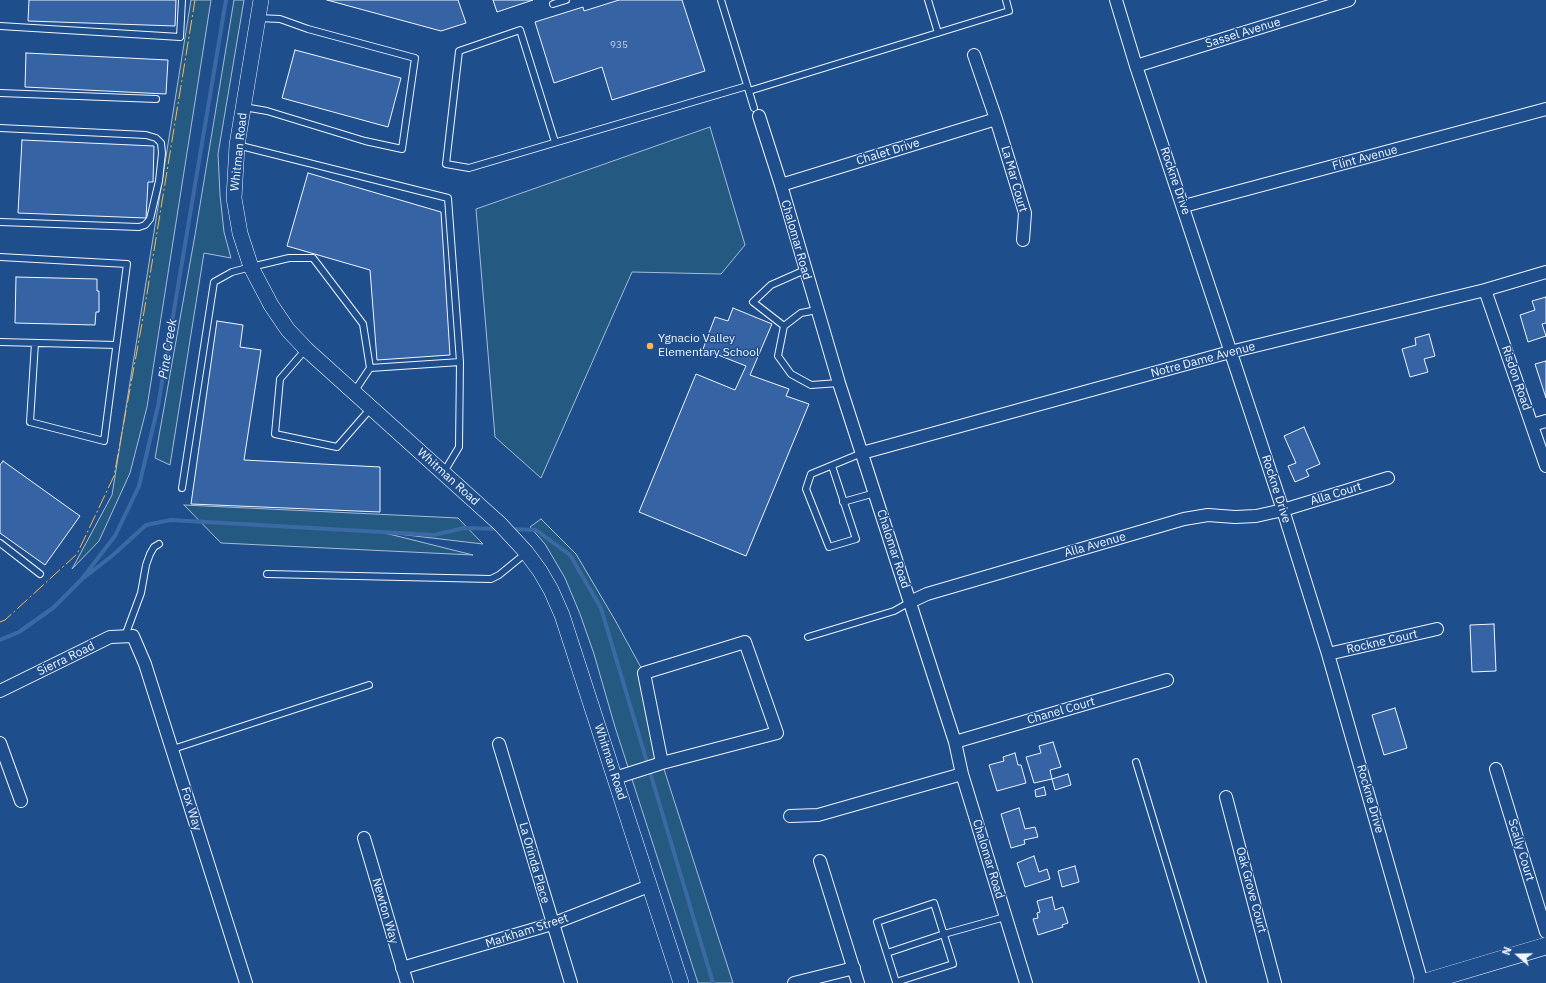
<!DOCTYPE html>
<style>
body{margin:0}
#map{position:relative;width:1546px;height:983px;overflow:hidden;background:#1f4e8c;font-family:"IBM Plex Sans",sans-serif}
canvas{display:block}
.north{position:absolute;left:1498px;top:935px;width:40px;height:40px;-webkit-text-stroke:3px #1f4e8c;paint-order:stroke;rotate:290deg;font-size:11px;font-weight:700;line-height:16px;text-align:center;color:#f2f6ff}
.north::after{content:'';display:block;margin:auto;width:14px;height:18px;background:#f2f6ff;clip-path:polygon(50% 0,100% 100%,50% 72%,0 100%)}
</style>
<div id="map">
<canvas width="1546" height="983"></canvas>
<div class="north">N</div>
</div>
<script>
const g = document.querySelector('canvas').getContext('2d');
g.lineJoin = 'round';
function fillPath(path, color) {
  g.fillStyle = color;
  g.fill(path, 'evenodd');
}
function poly(rows) {
  const path = new Path2D();
  for (const r of rows) {
    path.moveTo(r[0], r[1]);
    for (let i = 2; i < r.length; i += 2) path.lineTo(r[i], r[i + 1]);
  }
  return path;
}
function stroke(path, color, width, dash) {
  g.strokeStyle = color;
  g.lineWidth = width;
  g.lineCap = dash ? 'butt' : 'round';
  g.setLineDash(dash || []);
  g.stroke(path);
}
function drawText(font, color, halo, rows, align = 'center') {
  g.font = font + ' "IBM Plex Sans",sans-serif';
  g.lineWidth = 3;
  g.setLineDash([]);
  g.textBaseline = 'middle';
  g.strokeStyle = halo;
  g.fillStyle = color;
  for (const [text, x, y, turn = 0] of rows) {
    g.save();
    g.translate(x, y);
    g.rotate((+turn || 0) * Math.PI / 180);
    g.textAlign = isNaN(turn) ? turn : align;
    if (halo) g.strokeText(text, 0, 0);
    g.fillText(text, 0, 0);
    g.restore();
  }
}
const green = poly([
 [191,0,211,0,147,407,130,473,99,541,72,569,112,495,191,0],
 [234,0,244,0,218,154,220,195,224,232,231,258,204,253,170,465,155,458,195,235,234,0],
 [710,127,745,245,721,274,632,272,541,478,495,437,476,209,710,127],
 [184,505,458,518,483,544,381,532,473,555,221,543,184,505],
 [541,519,576,554,615,620,644,673,662,763,733,983,698,983,615,727,594,654,580,614,565,578,545,544,530,527,541,519]
]);
const stream = poly([
 [511,529,536,530,570,555,601,608,713,983],
 [81,580,113,555,146,525,171,520,434,535,464,528,499,529],
 [0,640,19,632,53,608,81,580,115,536,139,486,158,406,226,0]
]);
const building = poly([
 [29,0,176,0,175,26,28,21,29,0],
 [327,0,458,0,466,23,441,31,327,0],
 [493,0,533,0,497,12,493,0],
 [619,0,682,0,705,71,612,100,602,67,554,83,535,22,583,7,584,11,619,0],
 [295,50,401,78,388,127,282,98,295,50],
 [26,53,168,60,166,94,25,87,26,53],
 [22,140,154,146,153,182,148,182,146,218,18,213,22,140],
 [308,173,441,212,450,355,377,360,370,270,287,246,308,173],
 [16,277,97,279,97,291,99,291,99,312,96,312,95,325,15,323,16,277],
 [1546,297,1546,323,1542,324,1546,336,1528,342,1520,315,1535,310,1532,301,1546,297],
 [733,308,772,324,750,375,789,389,786,396,809,404,746,556,639,512,696,374,735,390,746,366,703,349,715,317,728,321,733,308],
 [217,321,243,325,240,347,261,350,244,460,380,467,380,512,191,504,217,321],
 [1429,334,1435,356,1424,359,1428,372,1410,377,1402,349,1416,345,1415,338,1429,334],
 [1546,361,1546,398,1535,364,1546,361],
 [1304,427,1320,464,1306,470,1309,476,1295,482,1288,466,1296,463,1284,436,1304,427],
 [3,461,80,516,45,565,0,533,0,465,3,461],
 [1494,624,1496,671,1472,672,1470,625,1494,624],
 [1395,708,1407,748,1384,755,1372,715,1395,708],
 [1053,742,1061,767,1050,770,1052,779,1034,783,1026,757,1041,753,1039,746,1053,742],
 [1015,753,1018,765,1021,765,1026,783,997,791,989,765,1004,761,1003,757,1015,753],
 [1068,774,1071,785,1055,790,1052,779,1068,774],
 [1044,787,1046,795,1036,797,1035,790,1044,787],
 [1019,808,1025,829,1035,827,1038,837,1024,840,1025,844,1011,848,1001,814,1019,808],
 [1034,856,1039,872,1047,869,1050,879,1025,887,1017,863,1034,856],
 [1075,866,1079,882,1062,887,1058,871,1075,866],
 [1052,897,1055,910,1063,907,1068,923,1062,925,1063,927,1038,935,1033,919,1038,918,1037,913,1040,912,1037,901,1052,897]
]);
const service = poly([
 [721,0,754,108],
 [928,0,938,33],
 [553,4,566,0],
 [0,26,180,37,182,0],
 [749,91,1009,11,1006,0],
 [0,93,156,99],
 [244,107,267,111,365,141,402,149,415,58,308,29,280,19,258,18],
 [0,128,146,135,156,138,161,143,162,153,159,181,150,219,145,225,139,227,0,222],
 [555,142,520,30,459,51,446,164,469,168,747,86],
 [237,145,448,198,460,362,459,447,444,472],
 [0,257,127,264,104,441,30,422,35,343],
 [817,310,801,313,784,326,778,356,791,374,811,385,839,383],
 [784,326,753,302,771,285,805,270],
 [0,342,116,345],
 [306,349,280,379,275,434,337,447,371,408],
 [354,392,370,368,460,362],
 [832,466,856,539,829,547,806,489,811,474,862,453],
 [182,488,214,282,232,272,251,267,289,258,313,258,363,324,370,368],
 [843,502,875,493],
 [0,543,40,574],
 [267,574,491,579,499,575,526,553],
 [125,636,141,593,146,565,150,554,154,547,159,544],
 [808,637,894,611,910,602],
 [173,749,369,685],
 [1136,762,1203,983],
 [934,903,953,964,896,982,877,922,934,903],
 [887,953,944,934,1005,917]
]);
const minor = poly([
 [1116,0,1136,66,1283,510,1328,654,1422,983],
 [974,55,996,119,1025,213,1023,240],
 [1136,66,1349,0],
 [759,116,781,185,839,383,955,742,962,774,1026,983],
 [781,185,996,119],
 [1184,206,1546,109],
 [1485,290,1546,466],
 [1532,425,1546,421],
 [862,453,1230,352,1485,290,1546,272],
 [910,602,927,594,1184,519,1208,515,1235,517,1256,516,1283,510,1388,478],
 [1328,654,1437,629],
 [0,691,110,637,133,636,145,664,246,983],
 [955,742,1167,680],
 [0,743,21,801],
 [499,744,571,983],
 [1496,769,1546,932],
 [615,778,662,763,777,733,745,642,644,673,662,763],
 [1226,797,1275,983],
 [790,816,818,815,962,774],
 [364,838,407,983],
 [820,861,858,983],
 [402,968,552,924,649,886],
 [794,983,854,968]
]);
const tertiary = poly([
 [261,0,237,145,234,198,240,233,251,267,271,305,288,330,306,349,500,524,526,552,540,571,551,590,562,615,681,983]
]);
const secondary = poly([
 [1422,983,1546,946]
]);
const power = poly([
 [0,622,5,620,77,554,114,476,143,318,195,0]
]);
const markers = [
 [650,346,4,"#ffb74d"]
];
const numberNames = [
 ["935",619,45]
];
const streetNames = [
 ["Sassel Avenue",1243,33,-17],
 ["Whitman Road",239,152,-84],
 ["Chalet Drive",888,152,-17],
 ["Flint Avenue",1365,158,-15],
 ["La Mar Court",1014,179,74],
 ["Rockne Drive",1175,181,71],
 ["Chalomar Road",796,240,74],
 ["Notre Dame Avenue",1203,360,-15],
 ["Risdon Road",1516,378,71],
 ["Whitman Road",448,477,42],
 ["Rockne Drive",1276,489,72],
 ["Alla Court",1336,494,-17],
 ["Alla Avenue",1095,545,-16],
 ["Chalomar Road",893,549,72],
 ["Rockne Court",1382,642,-13],
 ["Sierra Road",66,659,-26],
 ["Chanel Court",1061,711,-16],
 ["Whitman Road",610,762,72],
 ["Rockne Drive",1370,799,74],
 ["Fox Way",191,809,73],
 ["Scally Court",1521,850,73],
 ["Chalomar Road",988,859,73],
 ["La Orinda Place",534,863,74],
 ["Oak Grove Court",1251,890,75],
 ["Newton Way",385,911,74],
 ["Markham Street",527,931,-18]
];
const poiNames = [
 ["Ygnacio Valley",658,339],
 ["Elementary School",658,353]
];
const waterNames = [
 ["Pine Creek",168,349,-81]
];
fillPath(green, '#245a82');
stroke(green, '#a8bbd7', 1);
stroke(stream, '#3b69a3', 4);
fillPath(building, '#3563a3');
stroke(building, '#f2f6ff', 1);
stroke(service, '#f2f6ff', 8);
stroke(minor, '#f2f6ff', 14);
stroke(tertiary, '#f2f6ff', 16);
stroke(secondary, '#f2f6ff', 18);
stroke(service, '#1f4e8c', 6);
stroke(minor, '#1f4e8c', 12);
stroke(tertiary, '#1f4e8c', 15);
stroke(secondary, '#1f4e8c', 17);
stroke(power, '#ffb74d', 1, [14, 3, 2, 3]);
for (const [x, y, r, color] of markers) {
  const dot = new Path2D();
  dot.arc(x, y, r, 0, 2 * Math.PI);
  g.fillStyle = color;
  g.fill(dot);
  stroke(dot, '#1f4e8c', 1.5);
}
drawText('10px', '#c3d1e8', null, numberNames);
drawText('12px', '#f2f6ff', '#1f4e8c', streetNames);
drawText('12px', '#f2f6ff', '#1f4e8c', poiNames, 'left');
drawText('italic 13px', '#f2f6ff', '#1f4e8c', waterNames);
</script>
